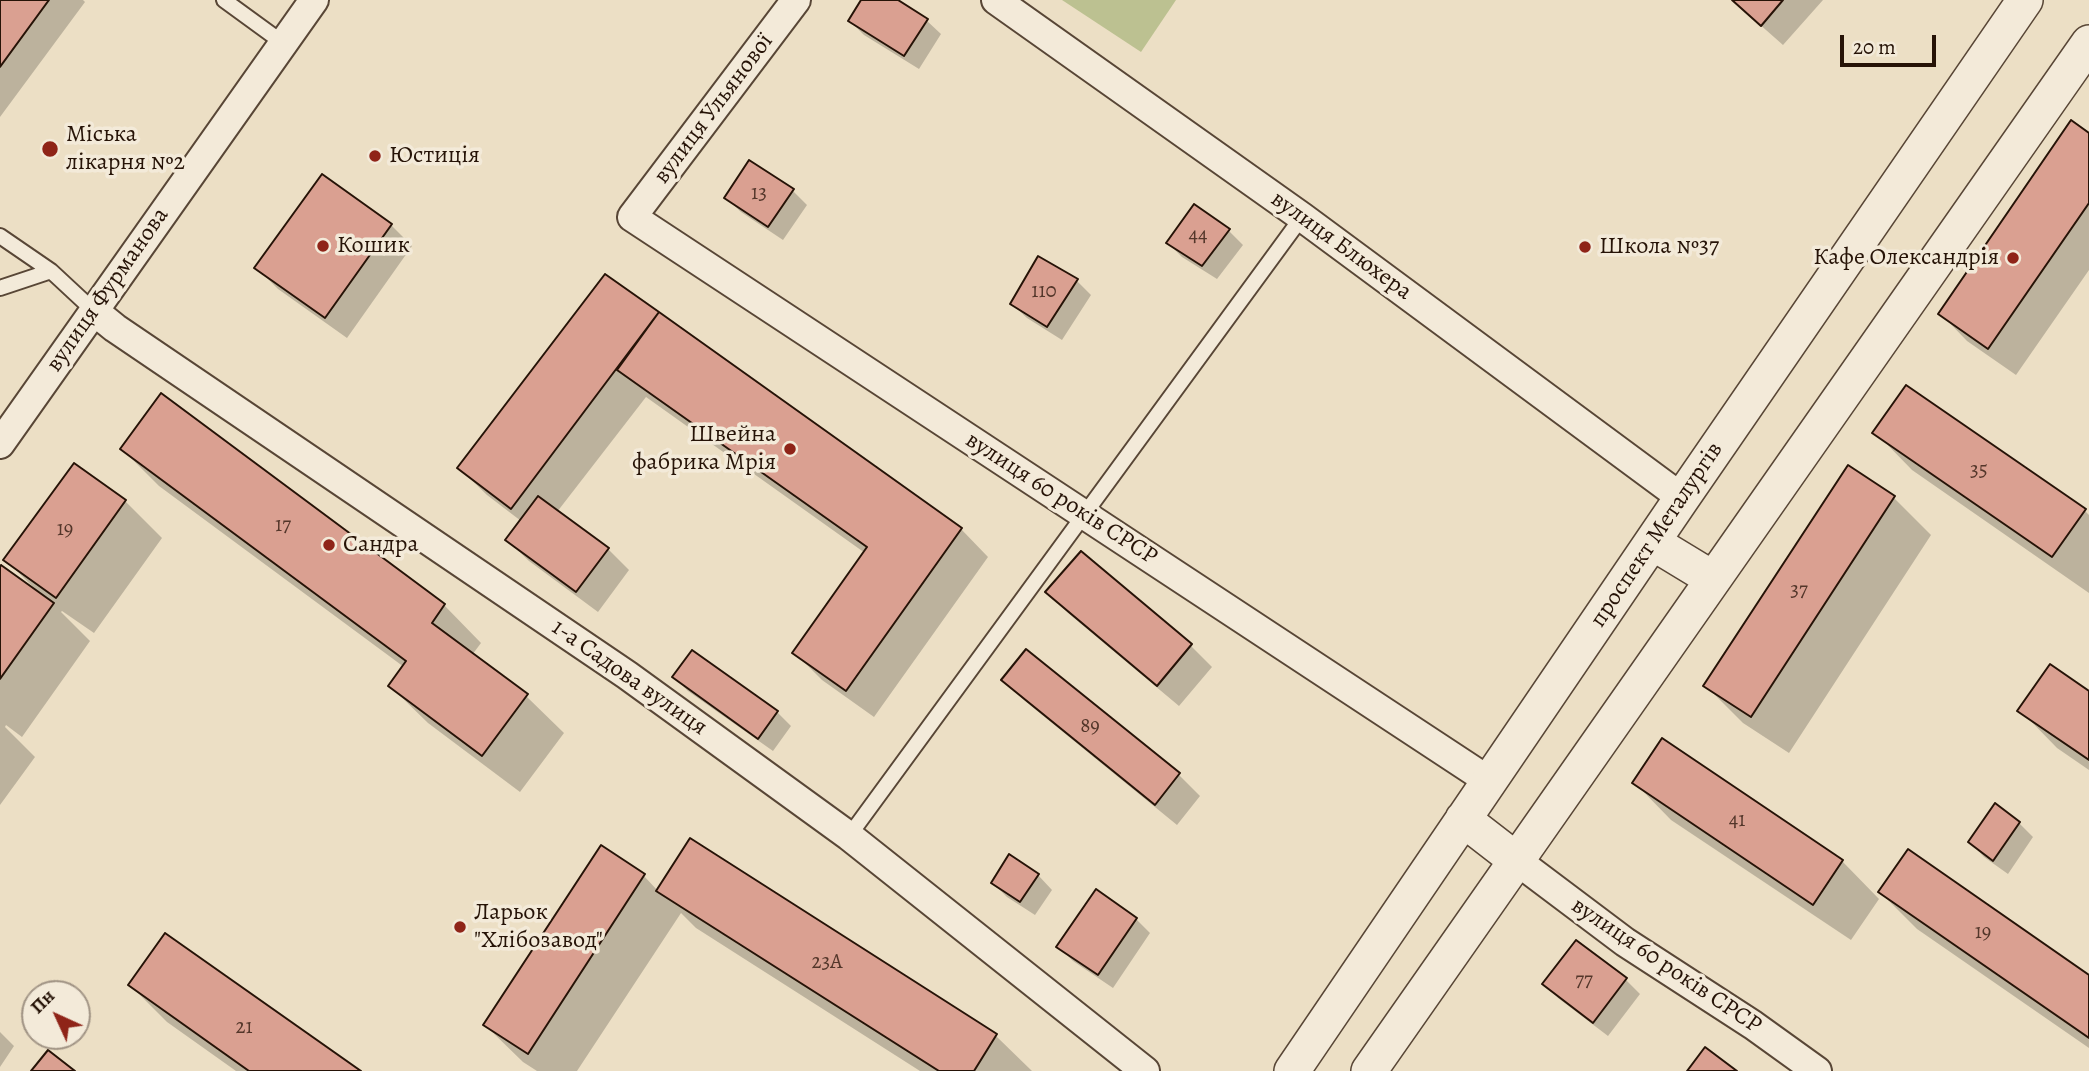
<!DOCTYPE html>
<meta charset="utf-8">
<style>
body{margin:0}
#map{position:relative;width:2089px;height:1071px;overflow:hidden;background:#ecdfc5;font-family:Alegreya,serif}
canvas{display:block}
.north{position:absolute;left:21px;top:980px;width:70px;height:70px;box-sizing:border-box;background:#f3ead9;border:2px solid #a19485;border-radius:50%;rotate:315deg;font-size:19px;font-weight:700;line-height:28px;text-align:center;color:#261307}
.north::after{content:'';display:block;margin:auto;width:24px;height:32px;background:#8f2418;clip-path:polygon(50% 0,100% 100%,50% 72%,0 100%)}
.scale{position:absolute;left:1840px;top:35px;width:96px;height:32px;box-sizing:border-box;border:4px solid #261307;border-top:0;padding-left:9px;font-size:21px;line-height:24px;white-space:nowrap;color:#261307;-webkit-text-stroke:5px #f3ead9;paint-order:stroke}
</style>
<div id="map">
<canvas width="2089" height="1071"></canvas>
<div class="north">Пн</div>
<div class="scale">20 m</div>
</div>
<script>
const g = document.querySelector('canvas').getContext('2d');
g.lineJoin = 'round';
function fillPath(path, color) {
  g.fillStyle = color;
  g.fill(path, 'evenodd');
}
function poly(rows) {
  const path = new Path2D();
  for (const r of rows) {
    path.moveTo(r[0], r[1]);
    for (let i = 2; i < r.length; i += 2) path.lineTo(r[i], r[i + 1]);
  }
  return path;
}
function stroke(path, color, width, dash) {
  g.strokeStyle = color;
  g.lineWidth = width;
  g.lineCap = dash ? 'butt' : 'round';
  g.setLineDash(dash || []);
  g.stroke(path);
}
function drawText(font, color, halo, rows, align = 'center') {
  g.font = font + ' Alegreya,serif';
  g.lineWidth = 7;
  g.setLineDash([]);
  g.textBaseline = 'middle';
  g.strokeStyle = halo;
  g.fillStyle = color;
  for (const [text, x, y, turn = 0] of rows) {
    g.save();
    g.translate(x, y);
    g.rotate((+turn || 0) * Math.PI / 180);
    g.textAlign = isNaN(turn) ? turn : align;
    if (halo) g.strokeText(text, 0, 0);
    g.fillText(text, 0, 0);
    g.restore();
  }
}
const green = poly([
 [1062,0,1176,0,1141,52]
]);
const shadow = poly([
 [0,0,83,0,85,2,0,117],
 [863,0,894,0,926,20,941,34,919,69,864,35,850,21],
 [1732,0,1823,0,1783,45],
 [2089,135,2089,270,2016,375,1967,341,1940,313],
 [750,162,793,191,807,205,783,240,741,212,726,198],
 [1195,206,1229,231,1243,245,1217,279,1182,257,1168,243],
 [391,225,412,246,347,338,278,289,257,268],
 [606,276,961,529,988,557,874,717,822,680,794,652,865,553,646,397,557,512,608,549,629,570,598,612,529,561,507,540,521,521,487,495,459,468],
 [1077,281,1091,295,1062,340,1027,318,1012,304],
 [161,396,444,605,481,643,472,655,526,696,564,733,520,792,428,723,390,686,404,667,159,486,122,449],
 [1875,432,2085,511,2089,515,2089,593,1912,470],
 [1848,467,1894,498,1931,535,1789,753,1743,723,1706,686],
 [125,501,162,538,94,633,62,611,61,612,90,641,22,737,6,725,5,727,35,757,0,805,0,570,34,590,35,589,6,560],
 [1081,553,1191,646,1212,667,1179,706,1068,613,1047,592],
 [1026,652,1179,775,1200,796,1177,825,1025,701,1003,680],
 [674,677,777,712,791,726,773,751,688,691],
 [2089,693,2089,770,2057,748,2020,710],
 [1634,782,1842,861,1879,899,1851,940,1671,820],
 [2019,823,2033,837,2008,874,1984,857,1970,842],
 [690,841,996,1036,1032,1071,920,1071,696,928,681,913,577,1071,537,1071,523,1062,485,1025,644,876,658,891],
 [1038,875,1052,890,1035,915,1007,897,993,883],
 [1096,892,1136,919,1150,933,1113,988,1073,961,1059,947],
 [1880,892,2089,977,2089,1048,1917,929],
 [1626,980,1640,994,1608,1036,1558,998,1544,983],
 [130,985,358,1071,236,1071,167,1022],
 [0,1032,14,1046,0,1067]
]);
const building = poly([
 [0,0,49,0,0,67,0,0],
 [861,0,898,0,928,19,904,56,848,21,861,0],
 [1732,0,1783,0,1761,26,1732,0],
 [2071,120,2089,133,2089,203,1988,349,1938,314,2071,120],
 [749,160,794,189,768,227,724,198,749,160],
 [322,174,392,224,325,318,254,268,322,174],
 [1194,204,1230,229,1202,266,1166,243,1194,204],
 [1038,256,1078,279,1047,327,1010,304,1038,256],
 [605,274,659,312,511,509,457,468,605,274],
 [659,312,962,528,846,691,792,653,867,547,617,370,659,312],
 [1906,385,2086,509,2052,557,1872,433,1906,385],
 [161,393,445,604,432,623,528,694,482,756,388,686,406,661,120,449,161,393],
 [74,463,126,500,56,598,3,560,74,463],
 [1848,465,1895,496,1751,717,1703,686,1848,465],
 [538,496,609,548,576,592,505,540,538,496],
 [1081,551,1192,644,1157,686,1045,592,1081,551],
 [1,565,54,603,0,679,0,567,1,565],
 [1026,649,1180,773,1155,805,1001,680,1026,649],
 [692,650,778,711,758,739,672,677,692,650],
 [2050,664,2089,691,2089,760,2017,711,2050,664],
 [1662,738,1843,860,1813,905,1632,783,1662,738],
 [1995,803,2020,822,1993,861,1968,842,1995,803],
 [690,838,997,1034,974,1071,939,1071,656,891,690,838],
 [601,845,645,874,528,1054,483,1025,601,845],
 [1908,849,2089,975,2089,1038,1878,892,1908,849],
 [1009,854,1039,874,1020,902,991,883,1009,854],
 [1096,889,1137,918,1098,975,1056,947,1096,889],
 [165,933,361,1071,249,1071,128,985,165,933],
 [1576,940,1627,978,1593,1023,1542,984,1576,940],
 [1705,1047,1737,1071,1687,1071,1705,1047],
 [48,1050,75,1071,31,1071,48,1050]
]);
const service = poly([
 [224,0,283,43],
 [0,236,51,271,94,311],
 [0,288,51,271],
 [849,836,1302,217]
]);
const minor = poly([
 [796,0,632,217,1489,781],
 [996,0,1302,217,1682,498],
 [94,311,115,328,627,675,849,836,1145,1071],
 [0,444,314,0],
 [1516,860,1625,942,1753,1025,1817,1071]
]);
const tertiary = poly([
 [1652,542,1713,579],
 [1463,819,1516,860],
 [1292,1071,1682,498,2025,0],
 [1369,1071,2089,43]
]);
const markers = [
 [50,149,9,"#8f2418"],
 [375,156,7,"#8f2418"],
 [323,246,7,"#8f2418"],
 [1585,247,7,"#8f2418"],
 [2013,258,7,"#8f2418"],
 [790,449,7,"#8f2418"],
 [329,545,7,"#8f2418"],
 [460,927,7,"#8f2418"]
];
const numberNames = [
 ["13",759,194],
 ["44",1198,236],
 ["110",1044,292],
 ["35",1979,471],
 ["17",283,526],
 ["19",65,530],
 ["37",1799,591],
 ["89",1090,727],
 ["41",1737,821],
 ["19",1983,933],
 ["23А",827,963],
 ["77",1584,981],
 ["21",244,1028]
];
const streetNames = [
 ["вулиця Ульянової",714,109,-53],
 ["вулиця Блюхера",1341,246,36],
 ["вулиця Фурманова",108,290,-55],
 ["вулиця 60 років СРСР",1061,499,33],
 ["проспект Металургів",1657,535,-56],
 ["1-а Садова вулиця",629,678,35],
 ["вулиця 60 років СРСР",1666,966,34]
];
const poiNames = [
 ["Міська",66,135],
 ["лікарня №2",66,163],
 ["Юстиція",389,156],
 ["Кошик",337,246],
 ["Школа №37",1599,247],
 ["Кафе Олександрія",1999,258,"right"],
 ["Швейна",776,435,"right"],
 ["фабрика Мрія",776,463,"right"],
 ["Сандра",343,545],
 ["Ларьок",474,913],
 ["\"Хлібозавод\"",474,941]
];
fillPath(green, '#bcc191');
fillPath(shadow, '#0003');
fillPath(building, '#daa091');
stroke(building, '#261307', 2);
stroke(service, '#584636', 18);
stroke(minor, '#584636', 32);
stroke(tertiary, '#584636', 38);
stroke(service, '#f3ead9', 14);
stroke(minor, '#f3ead9', 28);
stroke(tertiary, '#f3ead9', 35);
for (const [x, y, r, color] of markers) {
  const dot = new Path2D();
  dot.arc(x, y, r, 0, 2 * Math.PI);
  g.fillStyle = color;
  g.fill(dot);
  stroke(dot, '#f3ead9', 2.5);
}
drawText('21px', '#53362a', null, numberNames);
drawText('24px', '#261307', '#f3ead9', streetNames);
drawText('24px', '#261307', '#f3ead9', poiNames, 'left');
</script>
